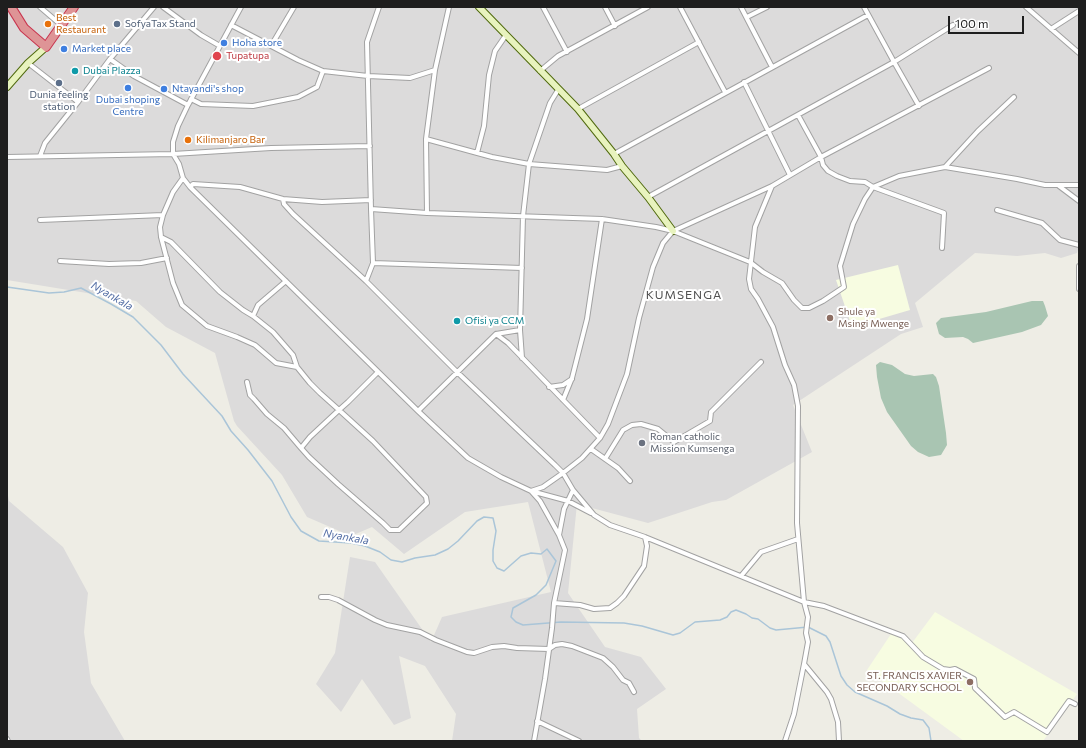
<!DOCTYPE html>
<style>
body{margin:0}
#map{position:relative;width:1086px;height:748px;overflow:hidden;background:#eeede5;font-family:Commissioner,sans-serif}
canvas{display:block}
.frame{position:absolute;inset:0;border:8px solid #1e1e1e;pointer-events:none}
.scale{position:absolute;left:948px;top:16px;width:76px;height:18px;box-sizing:border-box;border:2px solid #1e1e1e;border-top:0;padding-left:5px;font-size:12px;line-height:14px;white-space:nowrap;color:#1e1e1e;-webkit-text-stroke:3px #fff;paint-order:stroke}
</style>
<div id="map">
<canvas width="1086" height="748"></canvas>
<div class="frame"></div>
<div class="scale">100 m</div>
</div>
<script>
const g = document.querySelector('canvas').getContext('2d');
g.lineJoin = 'round';
function fillPath(path, color) {
  g.fillStyle = color;
  g.fill(path, 'evenodd');
}
function poly(rows) {
  const path = new Path2D();
  for (const r of rows) {
    path.moveTo(r[0], r[1]);
    for (let i = 2; i < r.length; i += 2) path.lineTo(r[i], r[i + 1]);
  }
  return path;
}
function stroke(path, color, width, dash) {
  g.strokeStyle = color;
  g.lineWidth = width;
  g.lineCap = dash ? 'butt' : 'round';
  g.setLineDash(dash || []);
  g.stroke(path);
}
function drawText(font, color, halo, rows, align = 'center') {
  g.font = font + ' Commissioner,sans-serif';
  g.lineWidth = 4;
  g.setLineDash([]);
  g.textBaseline = 'middle';
  g.strokeStyle = halo;
  g.fillStyle = color;
  for (const [text, x, y, turn = 0] of rows) {
    g.save();
    g.translate(x, y);
    g.rotate((+turn || 0) * Math.PI / 180);
    g.textAlign = isNaN(turn) ? turn : align;
    if (halo) g.strokeText(text, 0, 0);
    g.fillText(text, 0, 0);
    g.restore();
  }
}
const residential = poly([
 [7,7,1079,7,1079,246,1077,253,1061,258,1045,253,1017,256,975,253,915,303,923,327,901,334,793,405,812,452,726,500,712,502,648,523,577,504,568,593,605,647,641,657,666,689,637,709,639,738,642,741,452,741,456,714,425,666,399,656,411,718,394,725,362,679,341,712,316,684,335,653,350,557,375,562,431,642,442,617,551,592,528,502,465,512,404,554,372,527,351,536,307,517,282,475,237,426,234,421,215,353,166,327,136,301,7,280],
 [7,491,9,501,63,547,88,593,84,632,91,683,125,741,7,741]
]);
const education = poly([
 [898,265,910,310,852,327,836,280],
 [935,612,1077,694,1043,741,964,741,867,670,891,634,912,643]
]);
const cemetery = poly([
 [1032,301,1043,301,1045,306,1048,316,1041,325,1022,332,973,343,968,339,963,337,945,338,939,334,936,323,941,318,986,312],
 [880,362,892,365,905,374,914,376,933,374,936,377,939,386,946,433,947,445,941,455,929,457,918,452,911,446,887,412,881,398,877,377,876,365]
]);
const stream = poly([
 [7,287,49,293,64,292,81,288,111,304,133,317,161,345,183,374,222,416,231,431,248,450,272,481,291,517,301,531,319,541,351,543,365,546,380,552,391,560,402,562,415,558,435,555,448,549,458,541,477,521,484,517,493,518,496,531,493,550,493,561,497,568,504,571,521,556,531,553,541,554,547,549,556,561,546,585,536,595,513,608,511,617,516,622,523,625,561,622,624,623,642,626,673,635,680,633,695,622,720,620,727,617,731,612,736,610,746,614,752,618,758,619,770,628,776,630,808,627,826,636,830,642,841,676,847,685,855,692,887,706,900,714,911,718,923,720,929,728,931,741]
]);
const street = poly([
 [40,7,61,25],
 [163,7,201,35,220,46],
 [241,7,188,105,178,126,173,142,173,154,179,164,183,178,190,187,418,411,468,458,501,477,531,491,540,501,559,535],
 [543,7,567,52],
 [605,7,615,26],
 [680,7,725,92],
 [741,7,772,67],
 [864,7,894,62,953,25],
 [1026,7,1079,53],
 [747,17,767,7],
 [231,25,298,60,323,71,368,76,410,78,435,70],
 [1051,29,1079,11],
 [271,46,294,7],
 [110,59,134,76,188,105],
 [28,63,78,102],
 [540,71,558,56,648,7],
 [744,82,790,175],
 [191,99,201,104,253,106,298,97,317,87,323,71],
 [578,109,699,42],
 [798,115,821,157,823,165,828,171,837,176,850,181,865,182,873,187,899,176,945,167,1017,179,1045,185,1079,185],
 [426,139,492,157,529,164,607,170,622,166],
 [477,153,484,126,489,75,495,51,506,35],
 [614,154,868,15],
 [40,156,45,143,78,102,110,59,154,7],
 [7,157,173,154,271,148,370,146],
 [945,167,978,131,1014,97],
 [183,178,173,192,163,215,160,227,161,237,173,283,182,305,207,326,237,337,255,345,276,363,297,367],
 [772,186,755,227,749,279,751,289,758,299,773,327,785,365,794,385,798,406,797,523,804,602,808,617,806,633,808,642,804,664,827,692,831,699,838,722,839,741],
 [1059,186,1079,201],
 [190,187,193,184,240,187,283,199,322,202,371,200],
 [648,197,894,62,919,106],
 [283,199,284,204,293,214,366,281,457,372,555,465,563,473,573,490,594,515,610,525,645,537,804,602,824,606,903,636,923,657,943,669,950,670,955,669,974,679,975,688,1005,717,1014,712,1047,732,1069,701,1075,704],
 [371,209,427,213,602,219,656,227,673,231,750,262,763,272,782,283,794,300,802,308,809,308,823,301,844,287,840,266,853,224,865,199,873,187,944,213,942,248],
 [997,210,1042,223,1060,240,1079,245],
 [427,213,426,139,435,70,449,7],
 [40,220,163,215],
 [161,237,171,242,220,292,243,310,253,316,273,332,293,355,297,367,310,383,320,393,339,410,373,441,426,497,427,503,399,530,390,530,383,523,338,484,309,457,301,448,310,437,339,410,348,402,378,372],
 [60,261,109,264,141,263,167,258],
 [373,263,522,268],
 [366,281,373,263,371,209,367,42,379,7],
 [1079,289,1079,266],
 [253,316,258,305,286,281],
 [496,334,508,343,600,438],
 [522,358,520,330,523,216,529,164,550,103,558,90],
 [247,382,250,395,254,399,267,414,284,428,301,448],
 [549,387,563,385,572,379],
 [563,400,572,378,587,319,602,219],
 [418,411,496,334,520,330],
 [591,449,618,468,630,481],
 [605,459,623,430,632,425,641,424,658,429,674,442,710,421,711,412,761,362],
 [531,491,543,487,563,473,582,458,600,438,608,424,627,374,639,318,653,267,663,243,673,231,772,186,821,157,989,68],
 [531,491,568,501,591,513],
 [741,576,761,552,798,539],
 [321,597,329,597,338,600,375,620,387,625,420,632,436,640,467,652,474,653,492,647,504,646,517,648,549,649,555,645,562,644,572,646,603,658,613,667,623,680,629,683,634,692],
 [554,603,580,605,594,609,610,608,617,603,624,596,644,566,647,546,645,537],
 [537,721,579,741],
 [7,739,8,741],
 [534,741,545,679,552,628,554,603,565,550,559,535,564,509,573,490],
 [785,741,794,714,804,664]
]);
const secondary = poly([
 [479,7,578,109,614,154,622,166,648,197,673,231],
 [7,87,28,63,46,47]
]);
const highway = poly([
 [11,7,24,28,46,47,74,7]
]);
const markers = [
 [48,24,4,"#e8710a"],
 [117,24,4,"#5c6f8a"],
 [224,43,4,"#3f7fe0"],
 [64,49,4,"#3f7fe0"],
 [217,56,5,"#e0444e"],
 [75,71,4,"#0f9aa8"],
 [59,83,4,"#5c6f8a"],
 [128,88,4,"#3f7fe0"],
 [164,89,4,"#3f7fe0"],
 [188,140,4,"#e8710a"],
 [830,318,4,"#8d6e63"],
 [457,321,4,"#0f9aa8"],
 [642,443,4,"#6b7280"],
 [970,682,4,"#8d6e63"]
];
const foodNames = [
 ["Best",56,18],
 ["Restaurant",56,30],
 ["Kilimanjaro Bar",196,140]
];
const serviceNames = [
 ["SofyaTax Stand",125,24],
 ["Dunia feeling",59,95,"center"],
 ["station",59,107,"center"]
];
const shopNames = [
 ["Hoha store",232,43],
 ["Market place",72,49],
 ["Ntayandi's shop",172,89],
 ["Dubai shoping",128,100,"center"],
 ["Centre",128,112,"center"]
];
const healthNames = [
 ["Tupatupa",226,56]
];
const cultureNames = [
 ["Dubai Plazza",83,71],
 ["Ofisi ya CCM",465,321]
];
const educationNames = [
 ["Shule ya",838,312],
 ["Msingi Mwenge",838,324],
 ["ST. FRANCIS XAVIER",962,676,"right"],
 ["SECONDARY SCHOOL",962,688,"right"]
];
const worshipNames = [
 ["Roman catholic",650,437],
 ["Mission Kumsenga",650,449]
];
const waterNames = [
 ["Nyankala",112,296,30],
 ["Nyankala",346,537,10]
];
const quarterNames = [
 ["KUMSENGA",684,295]
];
fillPath(residential, '#dcdbdb');
fillPath(education, '#f7fce1');
fillPath(cemetery, '#a9c5b2');
stroke(stream, '#aac5d8', 1.5);
stroke(street, '#a2a2a2', 6);
stroke(secondary, '#516b0f', 8);
stroke(highway, '#c9354f', 10);
stroke(street, '#fff', 4);
stroke(secondary, '#e8f3be', 6);
stroke(highway, '#de9496', 8);
for (const [x, y, r, color] of markers) {
  const dot = new Path2D();
  dot.arc(x, y, r, 0, 2 * Math.PI);
  g.fillStyle = color;
  g.fill(dot);
  stroke(dot, '#fff', 1.5);
}
drawText('10px', '#c56008', '#fff', foodNames, 'left');
drawText('10px', '#4e5e75', '#fff', serviceNames, 'left');
drawText('10px', '#366cbe', '#fff', shopNames, 'left');
drawText('10px', '#be3a42', '#fff', healthNames, 'left');
drawText('10px', '#0d838f', '#fff', cultureNames, 'left');
drawText('10px', '#785e54', '#fff', educationNames, 'left');
drawText('10px', '#5b616d', '#fff', worshipNames, 'left');
drawText('italic 11px', '#546ea5', '#fff', waterNames);
g.letterSpacing = '1px';
drawText('12px', '#515151', '#fff', quarterNames);
g.letterSpacing = '0px';
</script>
